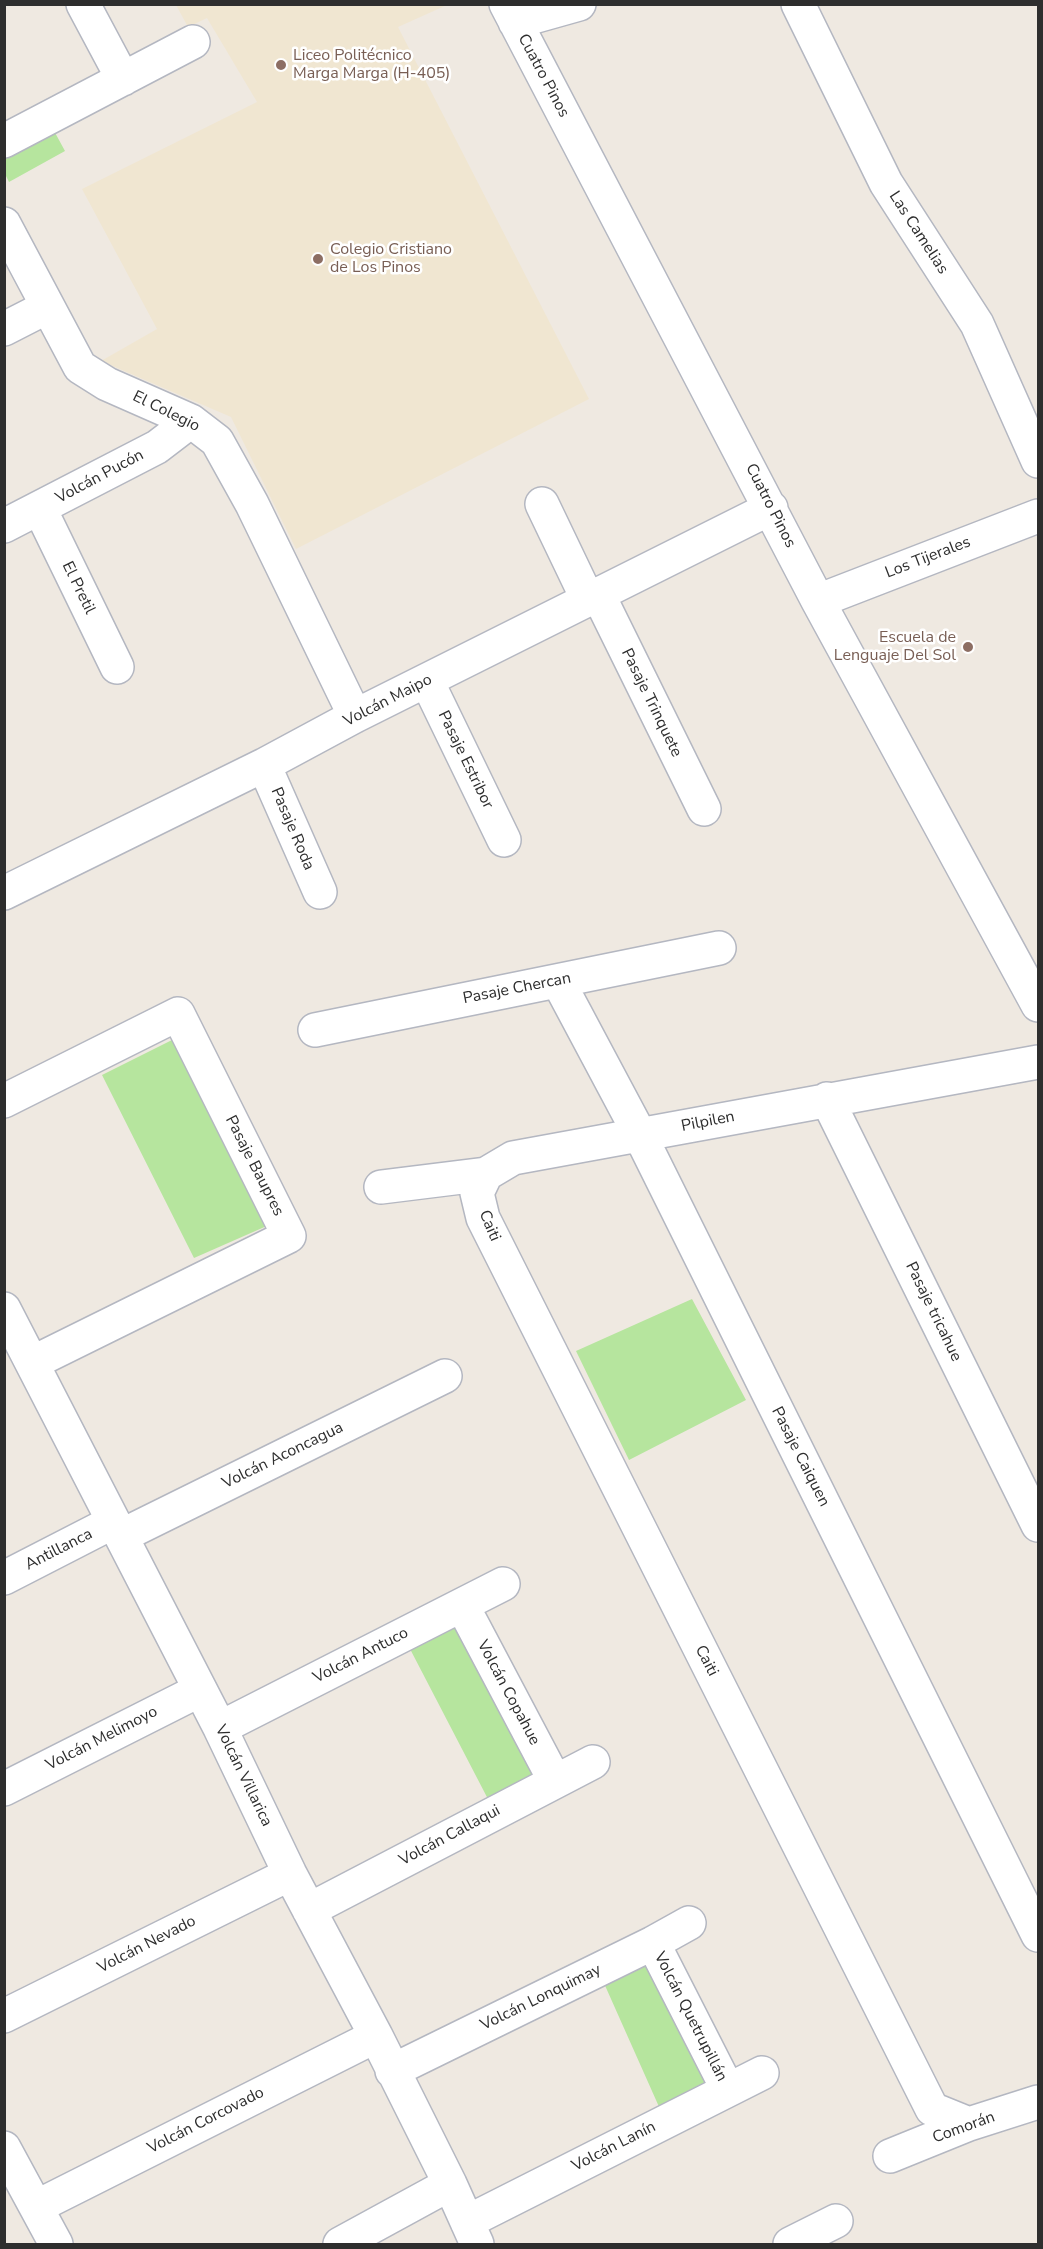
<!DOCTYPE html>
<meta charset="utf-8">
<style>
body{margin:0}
#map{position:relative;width:1043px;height:2249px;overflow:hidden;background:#efe9e1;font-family:"Nunito Sans",sans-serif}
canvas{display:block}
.frame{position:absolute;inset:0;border:6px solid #2e2e2e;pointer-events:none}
</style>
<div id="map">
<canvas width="1043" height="2249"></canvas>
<div class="frame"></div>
</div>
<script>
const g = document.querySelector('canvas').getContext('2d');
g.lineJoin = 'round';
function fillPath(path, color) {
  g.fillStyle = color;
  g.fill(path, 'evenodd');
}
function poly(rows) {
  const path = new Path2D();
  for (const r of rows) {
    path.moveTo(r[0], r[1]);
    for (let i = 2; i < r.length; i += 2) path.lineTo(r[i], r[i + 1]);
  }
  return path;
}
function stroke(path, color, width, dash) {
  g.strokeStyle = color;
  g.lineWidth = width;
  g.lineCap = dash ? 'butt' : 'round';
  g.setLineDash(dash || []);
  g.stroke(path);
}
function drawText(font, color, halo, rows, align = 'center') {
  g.font = font + ' "Nunito Sans",sans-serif';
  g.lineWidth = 5;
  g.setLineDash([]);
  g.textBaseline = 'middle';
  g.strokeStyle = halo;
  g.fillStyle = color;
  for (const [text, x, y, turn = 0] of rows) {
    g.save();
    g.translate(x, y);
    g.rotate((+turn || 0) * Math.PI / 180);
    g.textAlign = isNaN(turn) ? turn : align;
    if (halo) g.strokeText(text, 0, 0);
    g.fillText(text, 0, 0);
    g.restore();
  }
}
const education = poly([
 [176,5,447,5,398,27,589,399,296,549,231,417,101,361,157,329,82,189,257,102,207,18,188,27]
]);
const green = poly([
 [53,129,65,151,9,182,5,174,4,156],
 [174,1039,269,1225,194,1258,102,1075],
 [692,1299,746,1400,629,1460,576,1351],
 [459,1619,538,1775,489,1801,409,1647],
 [659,1951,725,2087,660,2109,603,1981]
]);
const minor = poly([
 [83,4,123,79],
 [506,4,818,601,1038,1005],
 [798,4,886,183,977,324,1038,461],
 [515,22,579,4],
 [4,141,193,42],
 [4,224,80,367,107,384,191,421,217,441,252,504,355,716],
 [4,329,47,307],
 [542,504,588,600],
 [40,509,117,667],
 [4,526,157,447,191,421],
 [599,596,704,809],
 [818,601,1038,516],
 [427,681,504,840],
 [264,765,320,892],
 [4,893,264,765,355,716,771,508],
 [558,981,640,1135,1038,1935],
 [315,1030,719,948],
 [827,1099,1038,1525],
 [4,1101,178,1014,289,1236,32,1363],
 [486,1174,477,1193,483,1218,932,2109,969,2124],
 [381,1187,486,1174,513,1158,1038,1062],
 [4,1309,220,1728,290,1874,376,2036,450,2184,477,2244],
 [121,1536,445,1376],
 [4,1578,113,1522],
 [462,1605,555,1781],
 [220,1728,503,1584],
 [4,1789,200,1690],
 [309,1910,593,1762],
 [653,1943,728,2090],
 [4,2016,290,1874],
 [392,2071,653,1943,689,1923],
 [4,2148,56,2244],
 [890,2156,969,2124,1038,2102],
 [36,2207,376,2036],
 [467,2222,762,2073],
 [340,2244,450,2184],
 [790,2244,836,2221]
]);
const markers = [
 [281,65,6,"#8d6e63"],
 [318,259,6,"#8d6e63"],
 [968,647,6,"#8d6e63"]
];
const educationNames = [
 ["Liceo Politécnico",293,56],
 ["Marga Marga (H-405)",293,74],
 ["Colegio Cristiano",330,250],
 ["de Los Pinos",330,268],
 ["Escuela de",956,638,"right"],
 ["Lenguaje Del Sol",956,656,"right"]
];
const streetNames = [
 ["Cuatro Pinos",543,76,62],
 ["Las Camelias",918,233,57],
 ["El Colegio",166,412,26],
 ["Volcán Pucón",100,477,-28],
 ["Cuatro Pinos",770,506,63],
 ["Los Tijerales",928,558,-21],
 ["El Pretil",78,588,64],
 ["Volcán Maipo",388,701,-27],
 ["Pasaje Trinquete",651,703,64],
 ["Pasaje Estribor",465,760,64],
 ["Pasaje Roda",292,829,67],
 ["Pasaje Chercan",517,989,-11],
 ["Pilpilen",708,1122,-11],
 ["Pasaje Baupres",254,1166,63],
 ["Caiti",489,1226,67],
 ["Pasaje tricahue",933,1312,64],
 ["Volcán Aconcagua",283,1456,-26],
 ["Pasaje Caiquen",800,1457,63],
 ["Antillanca",59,1550,-27],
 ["Volcán Antuco",361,1656,-27],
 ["Caiti",706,1661,63],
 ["Volcán Copahue",508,1693,62],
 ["Volcán Melimoyo",102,1739,-27],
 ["Volcán Villarica",243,1776,64],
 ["Volcán Callaqui",450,1836,-28],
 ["Volcán Nevado",147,1945,-27],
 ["Volcán Lonquimay",541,1998,-26],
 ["Volcán Quetrupillán",690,2017,63],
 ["Volcán Corcovado",206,2121,-27],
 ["Comorán",964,2128,-20],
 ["Volcán Lanín",614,2147,-27]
];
fillPath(education, '#f0e6d1');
fillPath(green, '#b6e59e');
stroke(minor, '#b4b7c1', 36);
stroke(minor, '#fff', 33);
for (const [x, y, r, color] of markers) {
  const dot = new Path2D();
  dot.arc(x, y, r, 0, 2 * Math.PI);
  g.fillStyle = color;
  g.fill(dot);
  stroke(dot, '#fff', 2);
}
drawText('16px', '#785e54', '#fff', educationNames, 'left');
drawText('16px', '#2e2e2e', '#fff', streetNames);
</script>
